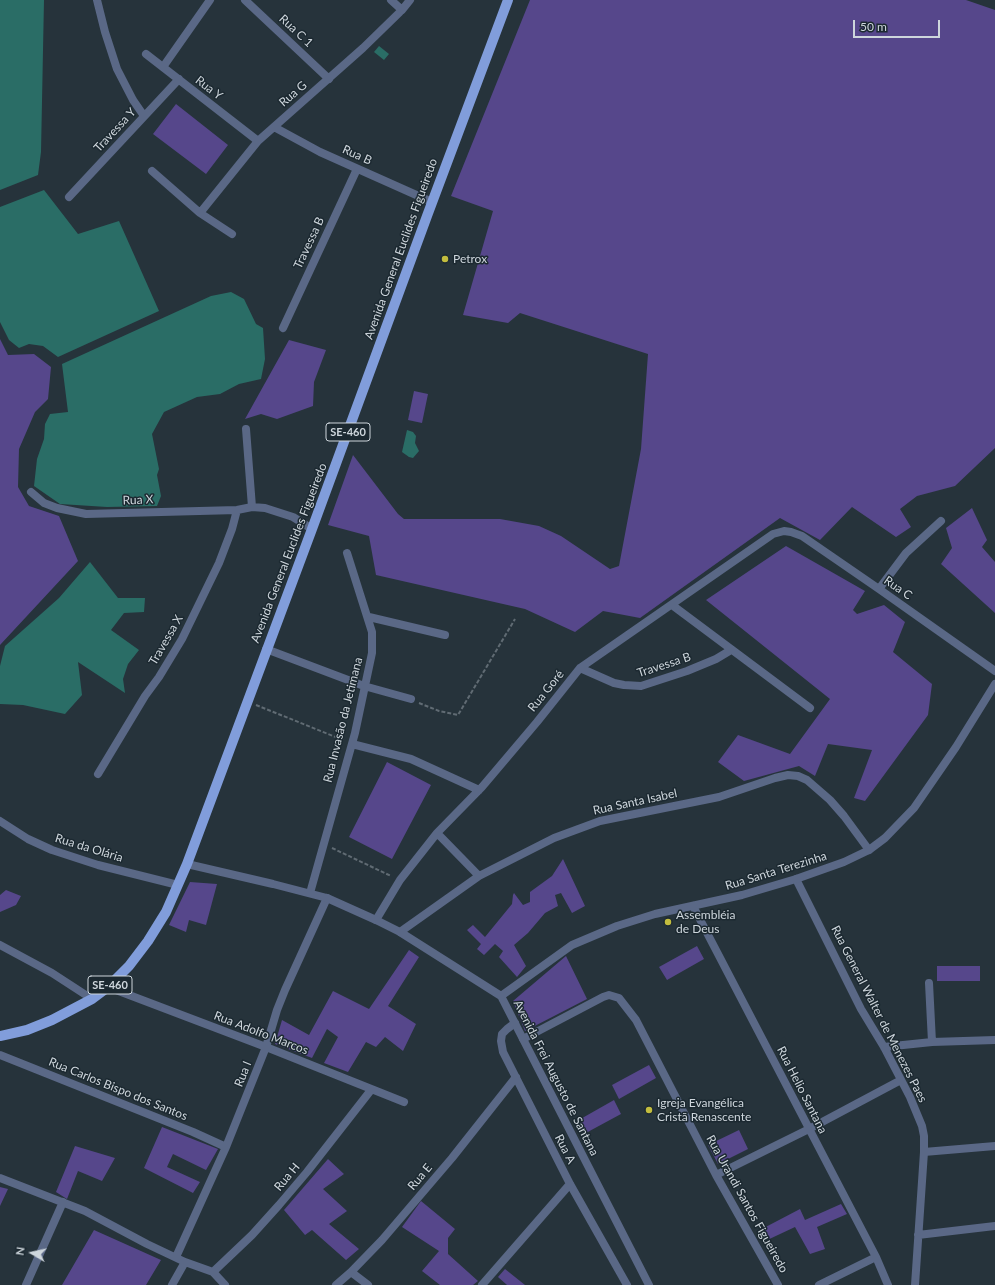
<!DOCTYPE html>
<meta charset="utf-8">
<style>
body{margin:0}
#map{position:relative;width:995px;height:1285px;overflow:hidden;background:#26333b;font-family:Lato,sans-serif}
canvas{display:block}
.north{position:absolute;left:12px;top:1233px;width:40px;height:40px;-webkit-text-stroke:3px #1c2931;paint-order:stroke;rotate:279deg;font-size:11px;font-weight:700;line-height:16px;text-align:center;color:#ced6dc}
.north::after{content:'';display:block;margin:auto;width:14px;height:18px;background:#ced6dc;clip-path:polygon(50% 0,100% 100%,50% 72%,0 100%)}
.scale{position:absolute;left:853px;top:20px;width:87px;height:18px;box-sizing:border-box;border:2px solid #ced6dc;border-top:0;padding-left:5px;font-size:12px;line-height:14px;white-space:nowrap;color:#ced6dc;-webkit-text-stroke:3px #1c2931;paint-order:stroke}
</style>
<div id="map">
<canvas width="995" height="1285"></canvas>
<div class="north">N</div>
<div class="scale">50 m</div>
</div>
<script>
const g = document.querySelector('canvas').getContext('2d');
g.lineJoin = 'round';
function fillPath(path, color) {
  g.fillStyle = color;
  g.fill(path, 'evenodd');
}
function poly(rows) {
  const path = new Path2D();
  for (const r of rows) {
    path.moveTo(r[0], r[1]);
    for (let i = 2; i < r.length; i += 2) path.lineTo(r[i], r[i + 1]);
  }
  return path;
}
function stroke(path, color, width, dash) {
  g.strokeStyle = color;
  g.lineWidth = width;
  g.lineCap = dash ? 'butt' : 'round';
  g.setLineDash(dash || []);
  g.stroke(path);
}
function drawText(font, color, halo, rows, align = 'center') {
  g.font = font + ' Lato,sans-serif';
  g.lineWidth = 3;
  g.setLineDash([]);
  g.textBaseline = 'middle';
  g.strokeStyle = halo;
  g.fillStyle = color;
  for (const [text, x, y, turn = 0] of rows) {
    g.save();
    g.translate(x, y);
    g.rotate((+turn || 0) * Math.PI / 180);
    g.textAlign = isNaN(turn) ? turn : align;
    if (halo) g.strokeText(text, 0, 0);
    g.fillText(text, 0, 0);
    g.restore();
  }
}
const green = poly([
 [530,0,966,0,995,10,995,448,955,486,917,496,900,509,911,527,896,537,852,507,820,540,780,518,640,618,603,611,575,632,525,609,376,575,369,536,328,525,353,455,398,514,404,519,500,519,539,526,561,536,610,569,619,566,641,449,648,354,520,313,508,323,463,315,493,211,451,196],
 [176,104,228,145,206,174,153,134],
 [0,339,8,355,34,354,51,367,48,399,35,412,19,449,18,487,29,506,59,516,78,561,0,645],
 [289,340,326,350,314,382,313,406,277,419,261,414,245,419],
 [414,391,428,394,422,423,408,420],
 [972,508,987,540,982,547,995,562,995,613,941,564,952,548,946,528],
 [786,546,865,591,853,610,857,614,884,605,905,622,893,652,932,684,928,715,865,801,854,798,872,750,828,744,815,776,799,766,744,781,718,762,738,735,790,754,830,699,706,600],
 [387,762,431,785,392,859,349,837],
 [563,859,585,906,572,913,561,893,555,895,558,906,545,913,528,933,514,945,526,966,517,977,499,957,503,951,495,944,484,955,477,949,481,944,467,930,473,925,485,937,512,904,513,895,514,893,523,905,530,902,530,892,552,876],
 [190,882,217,884,206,925,189,920,186,932,169,925],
 [6,890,21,896,16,905,0,912,0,895],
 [697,946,704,959,667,980,659,967],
 [409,950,419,957,388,1006,416,1024,403,1051,385,1037,376,1047,366,1042,348,1072,324,1063,338,1037,327,1029,312,1058,275,1044,282,1020,309,1035,333,991,369,1009],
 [566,956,587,999,525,1031,513,1001],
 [937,966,980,966,980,981,937,981],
 [649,1065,656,1078,619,1099,612,1085],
 [614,1100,621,1114,584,1134,577,1121],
 [162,1127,218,1149,206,1170,173,1154,167,1167,200,1182,193,1193,144,1168],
 [739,1130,748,1149,718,1164,708,1145],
 [75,1146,115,1158,102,1181,78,1171,67,1199,56,1192],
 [328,1159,344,1174,323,1189,347,1211,329,1224,359,1249,346,1260,312,1230,305,1235,284,1210],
 [0,1187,8,1189,0,1206],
 [421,1201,455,1229,448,1238,448,1254,478,1281,473,1285,440,1285,422,1271,439,1251,402,1227],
 [841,1204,847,1214,817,1227,825,1249,810,1254,795,1227,763,1242,758,1231,800,1209,805,1220],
 [94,1230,161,1260,146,1285,62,1285],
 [505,1269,525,1285,507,1285,498,1277]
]);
const water = poly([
 [0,0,44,0,41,152,38,175,0,190],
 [379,46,389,54,384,60,374,52],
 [44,190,78,234,119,221,159,311,58,357,43,346,29,344,19,348,9,340,0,322,0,207],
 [231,292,244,299,256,324,263,328,265,359,261,379,239,384,220,394,197,397,164,412,152,434,159,469,157,475,161,496,157,506,107,507,60,504,34,486,37,459,44,439,45,424,50,414,68,412,62,364,211,296],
 [407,430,413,432,416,436,415,443,419,451,413,458,409,457,402,452],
 [90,562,118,598,145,598,144,612,124,613,111,630,139,650,128,664,123,679,125,693,78,662,82,695,65,714,23,705,0,704,0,666,5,646,59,598]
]);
const path = poly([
 [419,703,439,711,458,715,515,619],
 [256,705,343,740],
 [332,848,391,876]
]);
const minor = poly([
 [97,0,105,32,117,69,133,100,144,116],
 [245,0,329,79],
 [391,0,402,10],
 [146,54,258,141],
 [163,67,210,0],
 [274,127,320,152,432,202],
 [152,171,200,213,232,234],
 [69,197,179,79],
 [200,213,258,141,363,48,402,10,410,0],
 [283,328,357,169],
 [246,429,252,507],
 [31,492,44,503,57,508,86,514,237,510,252,507,265,508,293,517,312,529],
 [879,589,906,553,941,521],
 [672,605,810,708],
 [369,617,445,635],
 [266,649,364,686,411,699],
 [580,668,614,683,624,685,641,686,687,671,716,659,731,650],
 [352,744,411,759,479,790],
 [98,774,145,696,159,677,182,639,219,563,232,529,237,510],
 [0,821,28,839,52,850,98,865,178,885],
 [437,833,479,876],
 [796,879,861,1009,884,1047,910,1097,922,1126,924,1136,924,1152,915,1285],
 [310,893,355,733,372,653,372,632,347,553],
 [693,906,876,1257,888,1285],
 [376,920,400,880,437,833,482,787,537,722,580,668,773,534,784,531,791,532,802,536,879,589,995,671],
 [400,932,479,876,554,838,600,821,719,797,775,778,788,775,798,776,807,780,830,800,844,816,869,850],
 [0,945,52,973,92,999],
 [929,983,932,1042],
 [108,987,266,1047,404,1102],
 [515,1023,507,1029,502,1034,501,1041,503,1052,570,1184,627,1285],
 [523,1039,603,997,609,995,619,998,636,1020,716,1175,778,1285],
 [884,1047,932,1042,995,1040],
 [0,1055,193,1132,226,1147],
 [924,1152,995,1146],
 [716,1175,809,1129,901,1080],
 [0,1178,85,1211,147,1244,185,1262,213,1272,225,1285],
 [918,1235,995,1226],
 [176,1257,226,1147,266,1047,277,1010,285,990,327,898],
 [213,1272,252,1235,279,1205,307,1172,371,1090],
 [351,1272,368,1285],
 [26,1285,63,1202],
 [172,1285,185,1262],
 [336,1285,351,1272,382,1240,452,1158,516,1077],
 [482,1285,570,1184],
 [819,1285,876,1257]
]);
const tertiary = poly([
 [187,864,273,884,327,898,376,920,400,932,501,996,649,1285],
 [501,996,572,945,617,926,655,914,742,895,796,879,844,862,869,850,885,838,914,808,956,747,995,684]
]);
const primary = poly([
 [0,1036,27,1030,52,1020,92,999,108,987,129,966,148,941,166,912,187,864,312,529,427,216,508,0]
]);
const markers = [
 [445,259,4,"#c3bd3e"],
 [668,922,4,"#c3bd3e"],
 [649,1110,4,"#c3bd3e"]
];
const shields = [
 [348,432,44],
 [110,985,44]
];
const shieldNames = [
 ["SE-460",348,432],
 ["SE-460",110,985]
];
const streetNames = [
 ["Rua C 1",296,31,43],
 ["Rua Y",209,88,38],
 ["Rua G",293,94,-41],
 ["Travessa Y",115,130,-47],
 ["Rua B",357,155,24],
 ["Travessa B",309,243,-65],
 ["Avenida General Euclides Figueiredo",401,249,-70],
 ["Rua X",138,500,-2],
 ["Avenida General Euclides Figueiredo",289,553,-69],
 ["Rua C",898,588,35],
 ["Travessa X",166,640,-60],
 ["Travessa B",664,665,-18],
 ["Rua Goré",546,691,-51],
 ["Rua Invasão da Jetimana",343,720,-76],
 ["Rua Santa Isabel",635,802,-12],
 ["Rua da Olária",89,848,17],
 ["Rua Santa Terezinha",776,871,-17],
 ["Rua General Walter de Menezes Paes",879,1014,63],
 ["Rua Adolfo Marcos",261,1033,21],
 ["Rua I",243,1074,-68],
 ["Avenida Frei Augusto de Santana",556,1078,63],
 ["Rua Carlos Bispo dos Santos",118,1089,22],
 ["Rua Helio Santana",802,1090,63],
 ["Rua A",565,1149,63],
 ["Rua H",287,1177,-50],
 ["Rua E",420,1177,-50],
 ["Rua Urandi Santos Figueiredo",747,1204,61]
];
const poiNames = [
 ["Petrox",453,259],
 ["Assembléia",676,915],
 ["de Deus",676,929],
 ["Igreja Evangélica",657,1103],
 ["Cristã Renascente",657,1117]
];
fillPath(green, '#56478b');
fillPath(water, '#2a6d66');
stroke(path, '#606b73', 2, [4, 2]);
stroke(minor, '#5a6886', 8);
stroke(tertiary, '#5a6886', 8);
stroke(primary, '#819ddb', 10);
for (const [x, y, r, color] of markers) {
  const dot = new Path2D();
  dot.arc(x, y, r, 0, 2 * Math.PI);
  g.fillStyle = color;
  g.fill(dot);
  stroke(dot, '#1c2931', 1.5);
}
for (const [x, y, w] of shields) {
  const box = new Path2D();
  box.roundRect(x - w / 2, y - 9, w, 18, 3);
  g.fillStyle = '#1c2931';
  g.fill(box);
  stroke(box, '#ced6dc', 1);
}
drawText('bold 11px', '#ced6dc', null, shieldNames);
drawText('12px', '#ced6dc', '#1c2931', streetNames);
drawText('12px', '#ced6dc', '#1c2931', poiNames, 'left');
</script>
